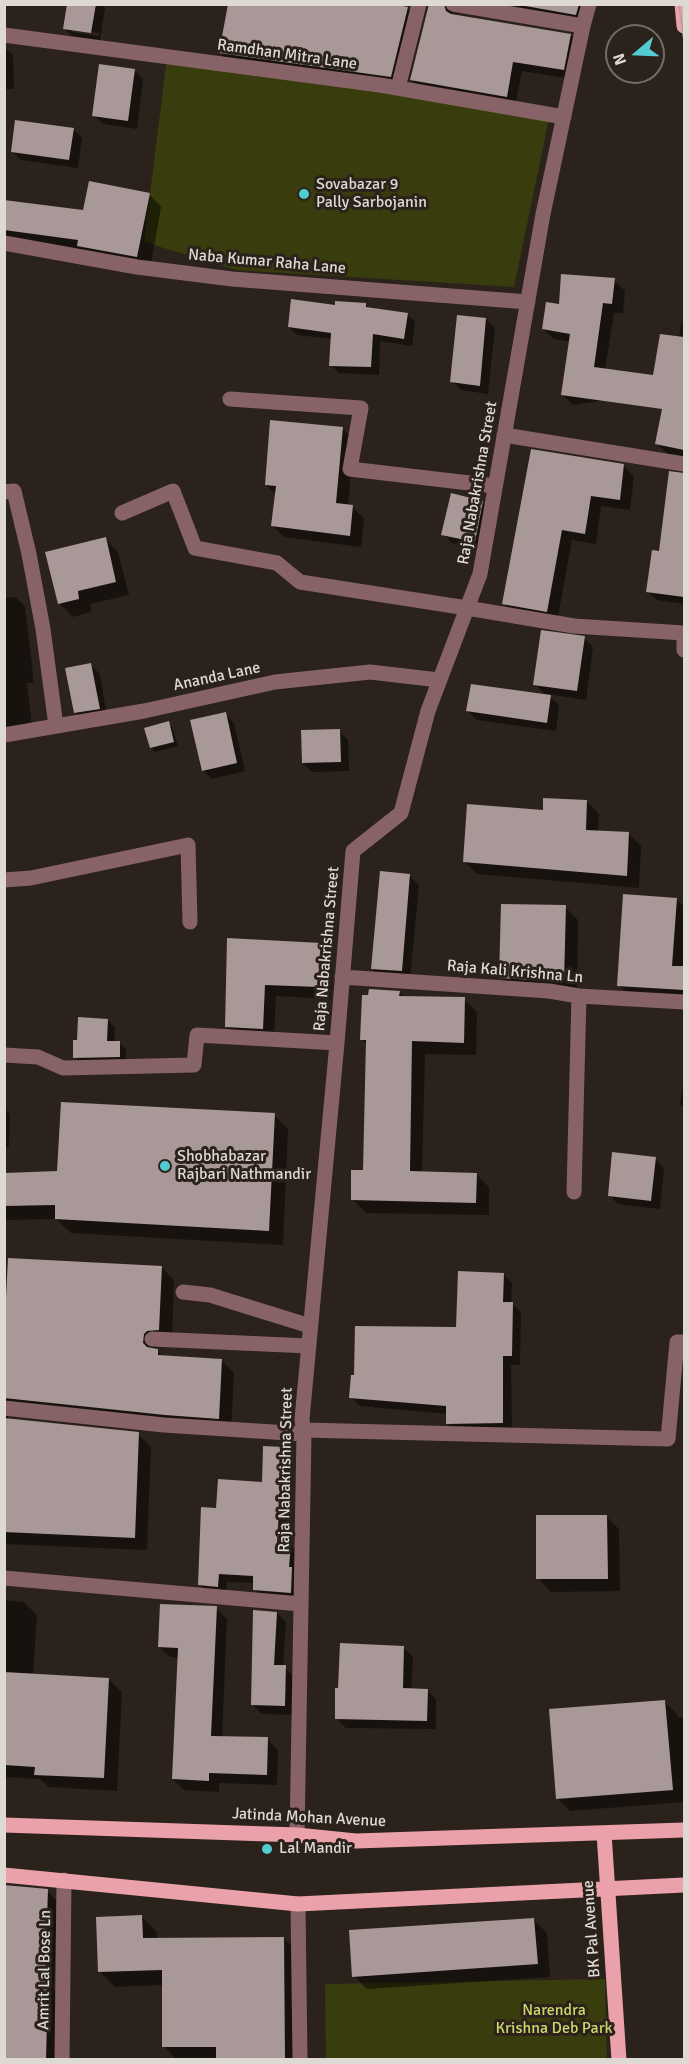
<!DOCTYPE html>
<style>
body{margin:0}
#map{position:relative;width:689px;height:2064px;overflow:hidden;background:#2b221b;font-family:Signika,sans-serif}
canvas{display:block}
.frame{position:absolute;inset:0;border:6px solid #dfd9d4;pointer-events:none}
.north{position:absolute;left:605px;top:24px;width:60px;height:60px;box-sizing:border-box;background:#2b221b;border:2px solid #736b65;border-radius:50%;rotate:251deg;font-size:16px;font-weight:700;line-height:24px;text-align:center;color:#dfd9d4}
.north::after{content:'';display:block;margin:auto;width:21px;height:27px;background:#52ccd0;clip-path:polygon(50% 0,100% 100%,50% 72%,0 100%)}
</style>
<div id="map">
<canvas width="689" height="2064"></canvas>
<div class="frame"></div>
<div class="north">N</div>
</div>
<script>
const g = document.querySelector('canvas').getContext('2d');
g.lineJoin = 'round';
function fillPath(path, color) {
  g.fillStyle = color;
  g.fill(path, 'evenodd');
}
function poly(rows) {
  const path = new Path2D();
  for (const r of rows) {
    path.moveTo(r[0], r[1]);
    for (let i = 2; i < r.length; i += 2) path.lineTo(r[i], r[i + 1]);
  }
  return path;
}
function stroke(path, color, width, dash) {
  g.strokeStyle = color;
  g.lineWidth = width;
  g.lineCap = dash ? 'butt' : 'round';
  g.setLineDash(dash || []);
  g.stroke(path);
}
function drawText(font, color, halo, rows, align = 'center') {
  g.font = font + ' Signika,sans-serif';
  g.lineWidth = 6;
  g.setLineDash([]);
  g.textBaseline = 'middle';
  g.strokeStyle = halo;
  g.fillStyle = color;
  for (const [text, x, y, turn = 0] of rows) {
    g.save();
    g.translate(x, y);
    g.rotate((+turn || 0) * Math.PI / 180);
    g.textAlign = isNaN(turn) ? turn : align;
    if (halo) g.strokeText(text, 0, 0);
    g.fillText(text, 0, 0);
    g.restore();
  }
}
const green = poly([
 [167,57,549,119,514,287,236,270,144,242],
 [605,1979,607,2059,326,2059,325,1984]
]);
const shadow = poly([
 [68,4,102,4,105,8,100,41,73,37,64,28],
 [72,29,99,33,99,36,72,32],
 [439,4,458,4,452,11,452,15,571,35,580,44,572,79,522,71,515,105,421,89,412,80],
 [474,4,595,4,585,23],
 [407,8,417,17,400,85,229,62,220,53],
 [4,47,13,55,14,89,4,89],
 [134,70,143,79,137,129,103,124,94,115],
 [73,129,82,138,78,168,21,160,12,151],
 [149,194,161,207,150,269,4,240,4,201,85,212],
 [614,280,625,291,623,313,614,313,605,370,654,377,679,338,681,323,684,322,684,389,573,405,563,395,570,342,554,339,543,329,561,306],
 [365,304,370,309,407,314,415,322,412,346,380,341,379,375,339,373,331,365,332,339,297,335,289,327,336,306],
 [486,319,495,328,488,394,461,390,452,381],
 [664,405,684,409,684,458,669,455,657,444],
 [342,428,354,440,348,506,352,507,364,518,361,547,284,537,272,525,276,495,266,485],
 [532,451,624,466,634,477,630,510,601,506,596,544,572,540,557,622,515,614,504,603],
 [668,492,684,494,684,604,657,600,648,591,661,553],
 [482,502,491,511,483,550,452,543,443,534],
 [105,539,118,552,129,595,90,604,91,612,73,617,60,604],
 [15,597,25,606,34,683,27,683,32,725,4,728,4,598],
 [584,638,593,647,586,700,547,694,559,705,556,731,477,720,468,711,547,696,535,684],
 [91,665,100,674,107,717,84,721,75,712],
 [225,714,234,723,245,771,212,779,203,770],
 [168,723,172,727,178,746,155,752,151,748],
 [339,731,348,740,349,771,312,772,303,763],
 [586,801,599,814,598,832,628,833,641,846,639,888,477,874,464,861,544,811],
 [410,876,419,885,410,979,381,978,372,969],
 [676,899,684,907,683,1002,632,998,619,985],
 [565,907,578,920,577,994,514,990,501,977],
 [228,940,321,944,333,957,331,999,276,996,274,1040,239,1038,226,1026],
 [399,992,404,997,464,999,477,1012,476,1055,425,1054,422,1173,476,1174,489,1187,489,1215,366,1213,352,1199,364,1171,367,1044,362,1039],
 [108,1020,115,1028,114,1042,119,1042,126,1050,126,1064,82,1065,75,1057],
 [684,1077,684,1108,680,1104],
 [4,1108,10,1114,9,1147,4,1147],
 [274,1115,288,1129,283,1245,71,1233,56,1219,4,1220,4,1174,59,1173],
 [655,1159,664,1168,660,1209,618,1204,609,1195],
 [161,1267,174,1280,172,1342,157,1346,156,1350,164,1357,221,1360,234,1373,231,1431,8,1416,8,1420,138,1434,151,1447,147,1550,4,1544,4,1339],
 [503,1274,512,1283,511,1303,521,1312,520,1365,511,1365,512,1431,456,1432,447,1423,447,1414,360,1406,351,1397,458,1329],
 [283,1449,291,1457,286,1545,290,1545,299,1554,299,1601,263,1598,255,1589,255,1583,227,1582,226,1595,208,1593,200,1585,218,1509,263,1483],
 [606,1516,619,1529,620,1591,551,1592,538,1578],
 [4,1600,24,1602,37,1615,33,1675,108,1679,122,1692,117,1791,49,1787,40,1779,4,1777],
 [216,1608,227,1619,222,1738,267,1739,278,1750,277,1785,219,1783,219,1792,184,1790,173,1779,179,1658,170,1657,159,1647],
 [277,1613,286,1622,283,1667,294,1676,294,1715,262,1714,253,1705],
 [404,1648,413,1657,411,1690,427,1690,436,1699,436,1729,346,1728,337,1719],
 [665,1702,677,1714,677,1717,684,1717,684,1802,570,1811,558,1799],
 [47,1891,57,1901,54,1990,57,1993,56,2060,4,2060],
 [142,1917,157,1932,157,1939,284,1938,299,1954,300,2060,177,2060,164,2046,163,1985,115,1987,100,1972],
 [534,1920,547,1933,550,1977,367,1989,354,1976]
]);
const building = poly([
 [67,4,96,4,91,33,63,29],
 [228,4,393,4,408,7,391,77,219,53],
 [429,4,444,4,446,11,451,14,571,34,564,70,513,62,507,97,410,80],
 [514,4,579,4,576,15],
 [99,64,135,69,128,121,92,116],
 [15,120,74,128,69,160,11,152],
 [89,181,150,193,137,257,77,246,78,240,4,230,4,200,83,210],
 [561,274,615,278,612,304,603,303,594,367,653,375,660,334,684,337,684,450,655,444,662,409,561,395,570,334,542,329,546,302,559,304],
 [291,299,335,305,335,301,366,303,366,307,408,313,404,339,373,334,371,367,329,366,331,333,288,327],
 [457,315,486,318,480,386,450,382],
 [270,420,343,427,336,503,353,505,350,536,271,526,276,486,265,485],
 [531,449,624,464,620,500,591,496,585,534,562,530,547,612,502,604],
 [669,471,684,473,684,597,646,592,652,550,659,551],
 [451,493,483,501,475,542,441,535],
 [106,537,116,582,78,591,79,599,58,604,45,552],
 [541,630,585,636,577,691,533,685],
 [91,663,100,709,74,713,65,668],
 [471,684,551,695,547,723,466,711],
 [226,712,237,763,202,771,190,720],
 [169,721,174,742,150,748,144,728],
 [340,729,341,762,302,763,301,730],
 [543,798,587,800,586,830,629,832,627,876,463,862,467,804,543,810],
 [380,871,410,874,402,971,371,969],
 [623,894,677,898,672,966,684,966,684,990,617,986],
 [501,904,566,905,564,982,499,978],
 [227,938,321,943,319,987,265,985,263,1029,225,1027],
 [369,989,400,991,399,996,465,997,464,1043,412,1041,410,1171,477,1173,476,1203,351,1200,351,1170,363,1170,366,1040,360,1040,362,995,368,995],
 [78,1017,108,1019,107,1041,120,1041,120,1057,73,1058,73,1040,77,1040],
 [61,1102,275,1113,269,1231,55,1219,55,1205,4,1206,4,1173,57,1171],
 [612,1152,656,1157,651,1201,608,1196],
 [8,1258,162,1266,159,1330,147,1331,144,1334,143,1343,147,1347,158,1349,158,1355,222,1359,219,1419,165,1415,4,1398,4,1337],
 [458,1271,504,1273,503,1302,513,1302,512,1356,503,1356,503,1423,446,1424,446,1406,349,1398,351,1375,354,1375,355,1326,456,1327],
 [4,1418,139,1432,135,1538,4,1532],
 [263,1446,283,1447,277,1543,291,1544,289,1567,292,1567,291,1593,253,1590,253,1576,219,1574,218,1587,198,1585,201,1507,216,1508,218,1479,262,1482],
 [536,1515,607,1515,608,1579,536,1579],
 [160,1604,217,1606,211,1736,268,1737,267,1775,209,1773,209,1781,172,1779,178,1648,158,1647],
 [253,1610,277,1612,274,1665,286,1665,285,1706,251,1705],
 [340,1643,404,1646,403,1688,428,1689,427,1721,335,1719,335,1688,338,1688],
 [4,1672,109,1678,104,1778,34,1775,35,1767,4,1765],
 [665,1700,673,1790,556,1799,549,1709],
 [4,1885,48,1889,45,1981,48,1981,46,2060,4,2060],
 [142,1915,143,1938,284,1937,285,2060,216,2060,216,2047,162,2047,162,1970,98,1972,96,1917],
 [534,1918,538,1964,352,1977,349,1930]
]);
const minor = poly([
 [453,4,583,26],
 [4,35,380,85,564,117],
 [398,88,419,4],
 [4,243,137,267,232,279,528,302],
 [230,399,361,408,350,469,495,486],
 [504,435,684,464],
 [4,492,14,491,29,554,43,629,56,726],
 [122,513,173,491,195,548,277,563,300,582,467,608,574,626,684,633,684,650],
 [4,735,144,711,275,682,370,672,439,680],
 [4,880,31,878,188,845,190,922],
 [342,977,549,991,579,996,684,1002],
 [4,1055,38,1057,63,1068,194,1065,197,1035,337,1043],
 [574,1192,579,996],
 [183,1292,210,1295,310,1326],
 [152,1339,309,1346],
 [4,1408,164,1425,304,1434],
 [304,1430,668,1439,677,1342,684,1342],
 [4,1578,301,1604],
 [297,1835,304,1434,302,1419,337,1043,353,851,401,813,428,711,480,574,543,214,583,26,589,4],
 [298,1904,300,2060],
 [62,2060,64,1880]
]);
const major = poly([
 [682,4,684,26],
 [4,1825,297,1835,356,1841,684,1830],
 [604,1833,619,2060],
 [4,1875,298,1904,684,1885]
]);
const tram = poly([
 [679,4,684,41]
]);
const markers = [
 [304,194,6,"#52ccd0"],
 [165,1166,6,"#52ccd0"],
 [267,1849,6,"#52ccd0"]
];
const streetNames = [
 ["Ramdhan Mitra Lane",287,55,8],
 ["Naba Kumar Raha Lane",267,262,5],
 ["Raja Nabakrishna Street",478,483,-80],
 ["Ananda Lane",217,677,-12],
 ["Raja Nabakrishna Street",327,949,-85],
 ["Raja Kali Krishna Ln",515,972,5],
 ["Raja Nabakrishna Street",286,1470,-89],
 ["Jatinda Mohan Avenue",309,1818,3],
 ["BK Pal Avenue",592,1929,-94],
 ["Amrit Lal Bose Ln",45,1970,-89]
];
const poiNames = [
 ["Sovabazar 9",316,185],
 ["Pally Sarbojanin",316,203],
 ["Shobhabazar",177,1157],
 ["Rajbari Nathmandir",177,1175],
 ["Lal Mandir",279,1849]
];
const parkNames = [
 ["Narendra",554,2011],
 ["Krishna Deb Park",554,2029]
];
fillPath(green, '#393c0c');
fillPath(shadow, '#0007');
fillPath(building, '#a89897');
stroke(minor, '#876367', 15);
stroke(major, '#eba1aa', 15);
stroke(tram, '#aaa39e', 1.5);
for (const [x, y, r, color] of markers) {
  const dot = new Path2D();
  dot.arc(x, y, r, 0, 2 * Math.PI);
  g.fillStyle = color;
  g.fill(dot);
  stroke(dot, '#2b221b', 2);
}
drawText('16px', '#dfd9d4', '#2b221b', streetNames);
drawText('16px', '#dfd9d4', '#2b221b', poiNames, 'left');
drawText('16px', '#ced76a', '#2b221b', parkNames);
</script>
